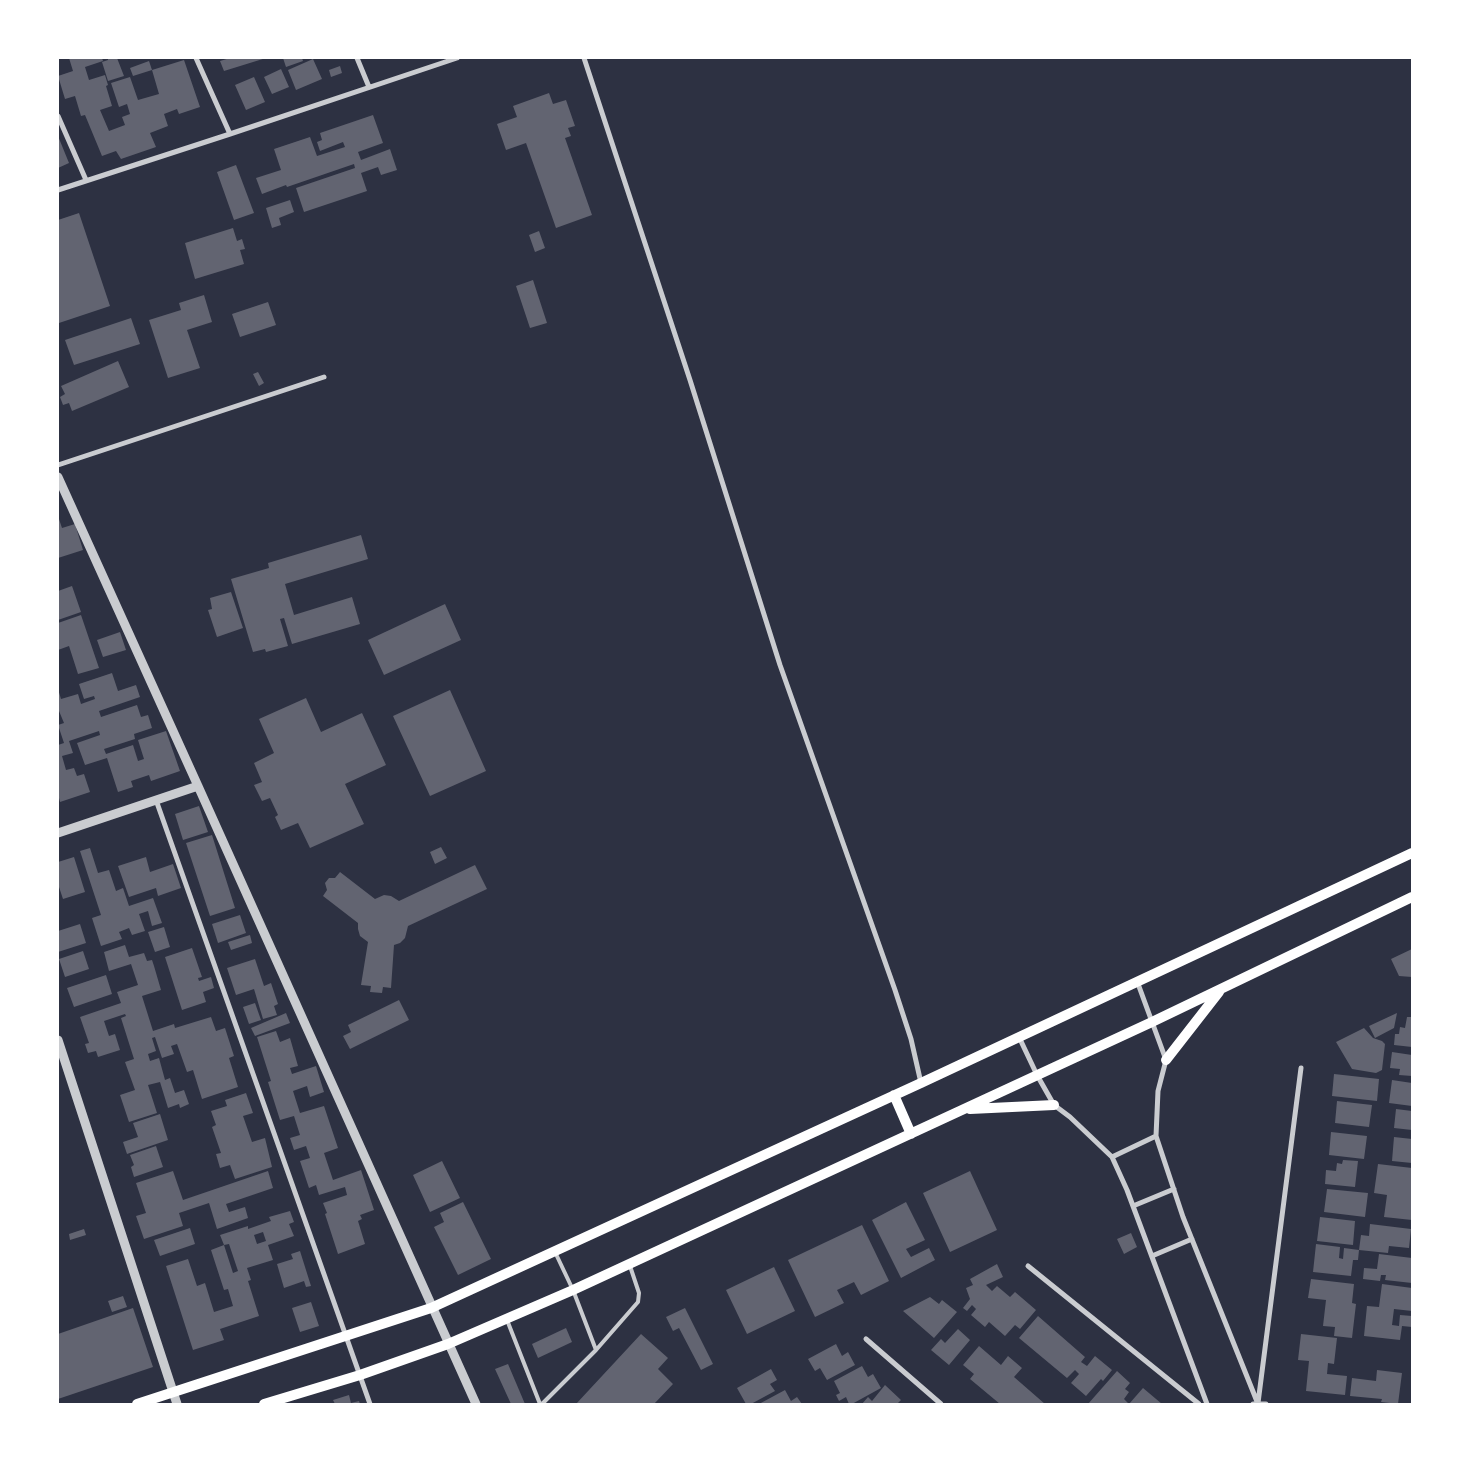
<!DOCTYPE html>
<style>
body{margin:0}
#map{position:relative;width:1470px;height:1462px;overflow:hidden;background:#2d3142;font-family:"IBM Plex Sans",sans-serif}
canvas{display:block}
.frame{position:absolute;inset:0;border:59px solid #fff;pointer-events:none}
</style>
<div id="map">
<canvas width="1470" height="1462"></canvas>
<div class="frame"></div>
</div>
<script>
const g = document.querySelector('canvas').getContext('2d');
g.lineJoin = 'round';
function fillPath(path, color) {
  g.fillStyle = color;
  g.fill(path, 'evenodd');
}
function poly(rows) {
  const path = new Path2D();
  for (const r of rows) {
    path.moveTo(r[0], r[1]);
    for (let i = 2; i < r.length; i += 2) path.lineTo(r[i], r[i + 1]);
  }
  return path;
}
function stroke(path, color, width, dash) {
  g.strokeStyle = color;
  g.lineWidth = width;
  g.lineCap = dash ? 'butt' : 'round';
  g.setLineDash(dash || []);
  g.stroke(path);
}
const building = poly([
 [69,58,102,58,103,61,85,67,89,80,105,75,108,85,106,86,112,106,100,110,109,131,125,125,122,117,130,114,127,104,119,107,111,83,130,77,138,100,159,94,152,70,184,60,200,107,179,114,177,109,164,114,168,126,150,133,156,147,121,159,116,151,102,156,85,115,81,116,75,96,65,99,58,76,73,71],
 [108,58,117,58,124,76,108,81,102,62,108,60],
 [230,58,266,58,224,71,220,61],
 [283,58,302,58,303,61,286,67],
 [313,59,322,79,296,90,288,70],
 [149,61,152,70,133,76,130,68],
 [340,66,342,73,331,77,329,70],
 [281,69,289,87,272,94,264,77],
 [254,77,265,102,246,110,235,85],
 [549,93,553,104,566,100,575,126,568,128,571,136,565,138,592,215,556,228,526,143,506,150,497,124,517,117,513,106],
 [373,115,383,143,358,152,361,160,390,149,397,170,381,175,378,167,361,173,367,191,304,212,296,188,355,168,354,164,287,187,286,185,262,194,256,178,281,170,274,149,310,137,317,156,345,147,343,142,320,151,317,142,322,140,320,133],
 [58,136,69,163,58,168],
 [236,165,254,213,234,220,217,172],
 [290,200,294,212,279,218,281,225,272,228,266,208],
 [79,213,110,306,59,323,58,317,58,220],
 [233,228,237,241,242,239,245,249,240,250,244,264,195,279,185,243],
 [539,231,545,248,535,252,529,235],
 [533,280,547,323,530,328,516,286],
 [204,295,212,322,187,330,200,368,168,378,149,320,181,310,179,303],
 [268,302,276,325,240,337,232,314],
 [131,318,140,344,74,365,65,340],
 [118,361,129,387,72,411,69,403,63,405,60,397,65,394,61,386],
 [258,372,264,383,259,386,253,374],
 [58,516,62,528,75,524,83,550,58,558],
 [361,535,368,559,285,584,294,615,352,597,360,624,292,644,284,618,280,619,288,646,266,652,265,649,253,652,231,579,269,568,268,563],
 [72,586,81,612,58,620,58,591],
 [231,592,243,628,217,637,208,610,212,609,210,598],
 [445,604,461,640,384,675,368,640],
 [81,615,99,668,78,674,69,646,58,650,58,623],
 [120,632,126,650,103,657,97,640],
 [112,673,118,691,136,685,140,697,99,711,101,717,137,705,141,717,148,715,152,728,134,734,135,739,104,749,106,754,133,745,138,761,144,759,138,740,166,731,180,771,151,781,149,775,131,781,133,787,118,792,107,758,85,765,77,743,100,735,99,731,69,741,73,753,62,756,66,770,74,768,77,776,84,774,90,792,60,802,58,794,58,745,64,743,58,725,64,723,59,711,58,711,58,689,61,699,78,694,81,704,95,699,94,696,84,699,79,684],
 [450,690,486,771,430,796,393,716],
 [306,698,321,732,362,713,386,765,345,784,364,824,310,848,298,823,281,830,275,817,278,815,270,798,262,801,254,785,262,782,254,763,274,753,259,719],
 [199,806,208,832,183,840,175,814],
 [212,835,235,908,210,916,186,843],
 [441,847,447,858,435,864,430,852],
 [90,848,98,873,109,870,116,891,123,888,129,906,153,898,162,923,152,926,148,911,139,914,145,931,132,935,129,928,119,932,122,939,101,946,92,918,101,915,80,851],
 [74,857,85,892,63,899,58,884,58,862],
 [146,857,150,872,173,864,181,888,158,896,156,888,129,897,118,866],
 [475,865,487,889,408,926,405,938,400,943,394,945,391,988,383,987,382,993,370,992,371,986,361,985,368,942,360,936,358,929,358,923,323,896,327,890,325,883,329,878,335,878,340,872,375,899,384,895,391,896,399,901],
 [240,915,246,933,218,943,212,924],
 [80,924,86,943,58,952,58,931],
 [164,927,170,947,155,952,148,932],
 [250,935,252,943,231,950,228,942],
 [125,945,129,957,144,953,147,961,152,960,154,966,161,990,142,996,153,1031,174,1024,175,1028,211,1017,216,1031,225,1028,234,1056,229,1058,238,1087,202,1099,193,1070,187,1072,177,1044,171,1046,174,1054,162,1058,155,1037,152,1038,156,1051,148,1054,150,1061,159,1058,165,1080,170,1078,175,1093,184,1090,189,1104,180,1108,179,1104,168,1108,160,1082,148,1085,157,1113,129,1122,120,1095,135,1090,125,1062,134,1059,121,1018,126,1016,125,1014,104,1021,109,1036,115,1034,120,1050,98,1057,96,1051,88,1053,85,1044,89,1043,80,1017,121,1003,117,992,138,985,131,964,109,971,104,952],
 [192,948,202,977,198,978,199,981,211,977,214,988,203,992,206,1002,182,1010,165,957],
 [1412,949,1412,977,1399,976,1391,959],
 [83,951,89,969,65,977,59,959],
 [255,959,264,986,271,983,278,1004,274,1006,277,1015,263,1019,254,989,236,995,227,968],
 [106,975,112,994,74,1007,67,988],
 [399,1000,409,1020,350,1049,343,1036,351,1032,348,1025],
 [255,1003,261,1020,249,1024,243,1007],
 [286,1013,290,1023,255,1036,251,1028],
 [1397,1013,1394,1028,1375,1038,1369,1026],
 [1407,1017,1412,1017,1412,1047,1394,1045,1395,1034,1399,1034,1400,1027,1405,1028],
 [1364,1028,1373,1038,1382,1041,1385,1044,1382,1070,1376,1073,1352,1069,1336,1042],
 [276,1031,280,1042,290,1038,298,1066,290,1068,292,1074,316,1066,324,1092,310,1097,307,1086,293,1091,300,1113,324,1106,338,1148,324,1153,333,1180,361,1170,374,1210,360,1215,362,1219,358,1221,365,1244,338,1254,325,1214,327,1213,323,1203,347,1195,345,1187,319,1195,316,1185,309,1188,300,1161,310,1158,306,1146,294,1150,290,1138,300,1135,294,1116,280,1120,268,1082,271,1081,257,1037],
 [1392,1052,1412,1055,1412,1076,1399,1075,1400,1069,1390,1068],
 [1334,1074,1379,1079,1377,1101,1332,1096],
 [1392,1080,1412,1083,1412,1106,1389,1103],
 [246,1093,253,1113,243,1116,252,1142,265,1138,272,1167,235,1179,230,1165,220,1168,216,1154,221,1153,212,1127,216,1125,211,1111,227,1106,225,1100],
 [1337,1101,1372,1105,1369,1127,1335,1123],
 [1396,1109,1412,1111,1412,1130,1394,1128],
 [160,1114,168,1140,127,1154,123,1142,138,1137,133,1123],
 [1331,1132,1367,1136,1364,1159,1329,1155],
 [1394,1137,1412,1139,1412,1163,1392,1161],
 [156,1146,163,1167,134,1177,131,1167,134,1165,130,1155],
 [1343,1160,1358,1161,1355,1187,1325,1184,1326,1170,1336,1171,1337,1163,1342,1164],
 [442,1161,460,1198,430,1212,413,1175],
 [1378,1164,1412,1168,1411,1198,1412,1198,1412,1220,1384,1217,1387,1195,1374,1193],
 [173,1171,183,1200,268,1171,273,1188,226,1204,229,1212,245,1207,248,1218,217,1229,209,1203,179,1213,183,1226,144,1239,136,1216,146,1213,136,1183],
 [970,1171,997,1230,950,1252,923,1193],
 [1327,1189,1368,1193,1365,1217,1324,1212],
 [463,1202,491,1259,458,1275,434,1227,444,1222,440,1213],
 [906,1202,925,1240,906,1249,911,1257,929,1248,935,1260,901,1278,872,1220],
 [290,1211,294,1222,289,1224,294,1236,268,1245,273,1260,247,1268,251,1280,248,1281,259,1316,220,1329,224,1340,193,1350,166,1266,188,1259,197,1286,205,1283,214,1312,233,1306,228,1289,224,1290,211,1250,224,1245,233,1273,238,1271,229,1244,224,1245,220,1235,248,1226,248,1229,271,1221,269,1217],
 [263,1232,266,1241,257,1244,254,1235],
 [1320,1217,1355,1221,1353,1245,1317,1241],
 [1370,1224,1411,1229,1409,1248,1389,1246,1388,1253,1359,1250,1361,1235,1369,1236],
 [862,1225,889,1281,861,1295,854,1282,837,1290,844,1303,815,1317,788,1260],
 [190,1228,195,1244,160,1256,154,1240],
 [84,1229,86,1235,70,1240,69,1234],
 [1131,1233,1137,1247,1124,1254,1117,1239],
 [1316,1244,1340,1247,1339,1258,1343,1259,1344,1248,1359,1250,1358,1260,1353,1260,1351,1276,1313,1272],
 [300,1251,311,1286,306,1287,304,1281,284,1288,277,1264,293,1259,291,1254],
 [1379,1254,1412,1258,1412,1283,1385,1280,1386,1275,1381,1275,1380,1281,1363,1279,1364,1268,1377,1269],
 [997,1264,1003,1277,986,1285,992,1291,997,1286,1010,1297,1015,1292,1036,1310,1020,1329,1015,1325,1005,1336,989,1322,985,1327,971,1315,976,1309,972,1305,967,1311,963,1308,970,1299,966,1288,973,1285,970,1279],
 [774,1267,795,1311,747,1334,726,1290],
 [1311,1279,1354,1284,1352,1303,1356,1304,1352,1338,1334,1336,1335,1327,1323,1326,1326,1300,1308,1298],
 [1382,1284,1412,1288,1412,1311,1394,1309,1392,1325,1399,1326,1400,1315,1412,1316,1412,1327,1402,1326,1400,1340,1364,1336,1367,1306,1379,1307],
 [123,1296,127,1307,112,1312,108,1301],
 [930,1297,939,1304,942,1300,957,1312,934,1338,903,1311],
 [311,1302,319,1326,300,1332,292,1308],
 [133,1308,153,1367,58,1399,58,1334],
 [685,1308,713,1364,701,1370,679,1328,673,1331,666,1317],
 [1038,1316,1085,1357,1081,1362,1087,1366,1095,1356,1112,1370,1103,1381,1101,1379,1086,1396,1071,1383,1079,1374,1075,1370,1067,1378,1019,1338],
 [566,1328,572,1342,538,1358,532,1344],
 [958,1329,970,1340,949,1365,931,1350,941,1339,945,1343],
 [641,1334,668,1358,658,1369,673,1384,654,1404,576,1404],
 [1301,1334,1337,1338,1334,1364,1328,1363,1327,1374,1347,1376,1345,1395,1306,1391,1309,1361,1298,1360],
 [836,1344,842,1356,848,1352,855,1365,827,1380,820,1368,815,1371,808,1359],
 [979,1346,1001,1365,1008,1356,1022,1368,1014,1377,1045,1404,1000,1404,970,1379,974,1374,963,1365],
 [508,1364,525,1404,511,1404,495,1369],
 [862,1366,868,1377,873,1374,881,1388,852,1404,849,1404,846,1397,839,1401,836,1395,840,1393,834,1381],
 [771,1369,777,1380,770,1384,775,1391,751,1404,746,1404,737,1388],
 [1377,1370,1402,1373,1398,1404,1381,1402,1382,1399,1350,1396,1352,1378,1376,1381],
 [1117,1371,1130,1383,1125,1389,1129,1392,1124,1399,1129,1404,1143,1388,1162,1404,1088,1404],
 [885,1385,901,1400,897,1404,862,1404,868,1397,872,1401],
 [785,1390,791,1401,797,1397,802,1404,759,1404],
 [349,1395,351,1403,359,1401,360,1404,335,1404,333,1400]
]);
const service = poly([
 [555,1252,573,1290,596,1350],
 [507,1320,540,1404],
 [542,1404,596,1350,638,1302,639,1293,630,1266]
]);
const minor = poly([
 [196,58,230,134],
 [357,58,369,87],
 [584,58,690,380,780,665,895,990,911,1039,921,1083],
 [58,116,86,180],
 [58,190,230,134,457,58],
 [58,465,324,377],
 [156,800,370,1404],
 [1137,981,1166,1060,1158,1091,1156,1136,1183,1217,1258,1404],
 [1019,1037,1037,1075,1054,1105,1070,1117,1112,1157,1127,1190,1207,1404],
 [1112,1157,1156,1136],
 [1133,1206,1174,1189],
 [1152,1256,1192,1239],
 [1028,1266,1199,1404],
 [866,1339,941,1404],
 [1258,1403,1301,1068],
 [1253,1404,1266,1404]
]);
const tertiary = poly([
 [58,477,198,786,476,1404],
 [58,833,198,786],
 [58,1040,177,1404]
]);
const secondary = poly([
 [1166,1060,1219,992],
 [894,1095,911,1134],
 [970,1109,1054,1105],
 [137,1404,431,1308,921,1083,1412,853],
 [264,1404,360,1375,448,1344,573,1290,1152,1022,1412,897]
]);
fillPath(building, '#626471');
stroke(service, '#caccd0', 4);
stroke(minor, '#caccd0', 5);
stroke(tertiary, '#caccd0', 9);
stroke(secondary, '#fff', 10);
</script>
